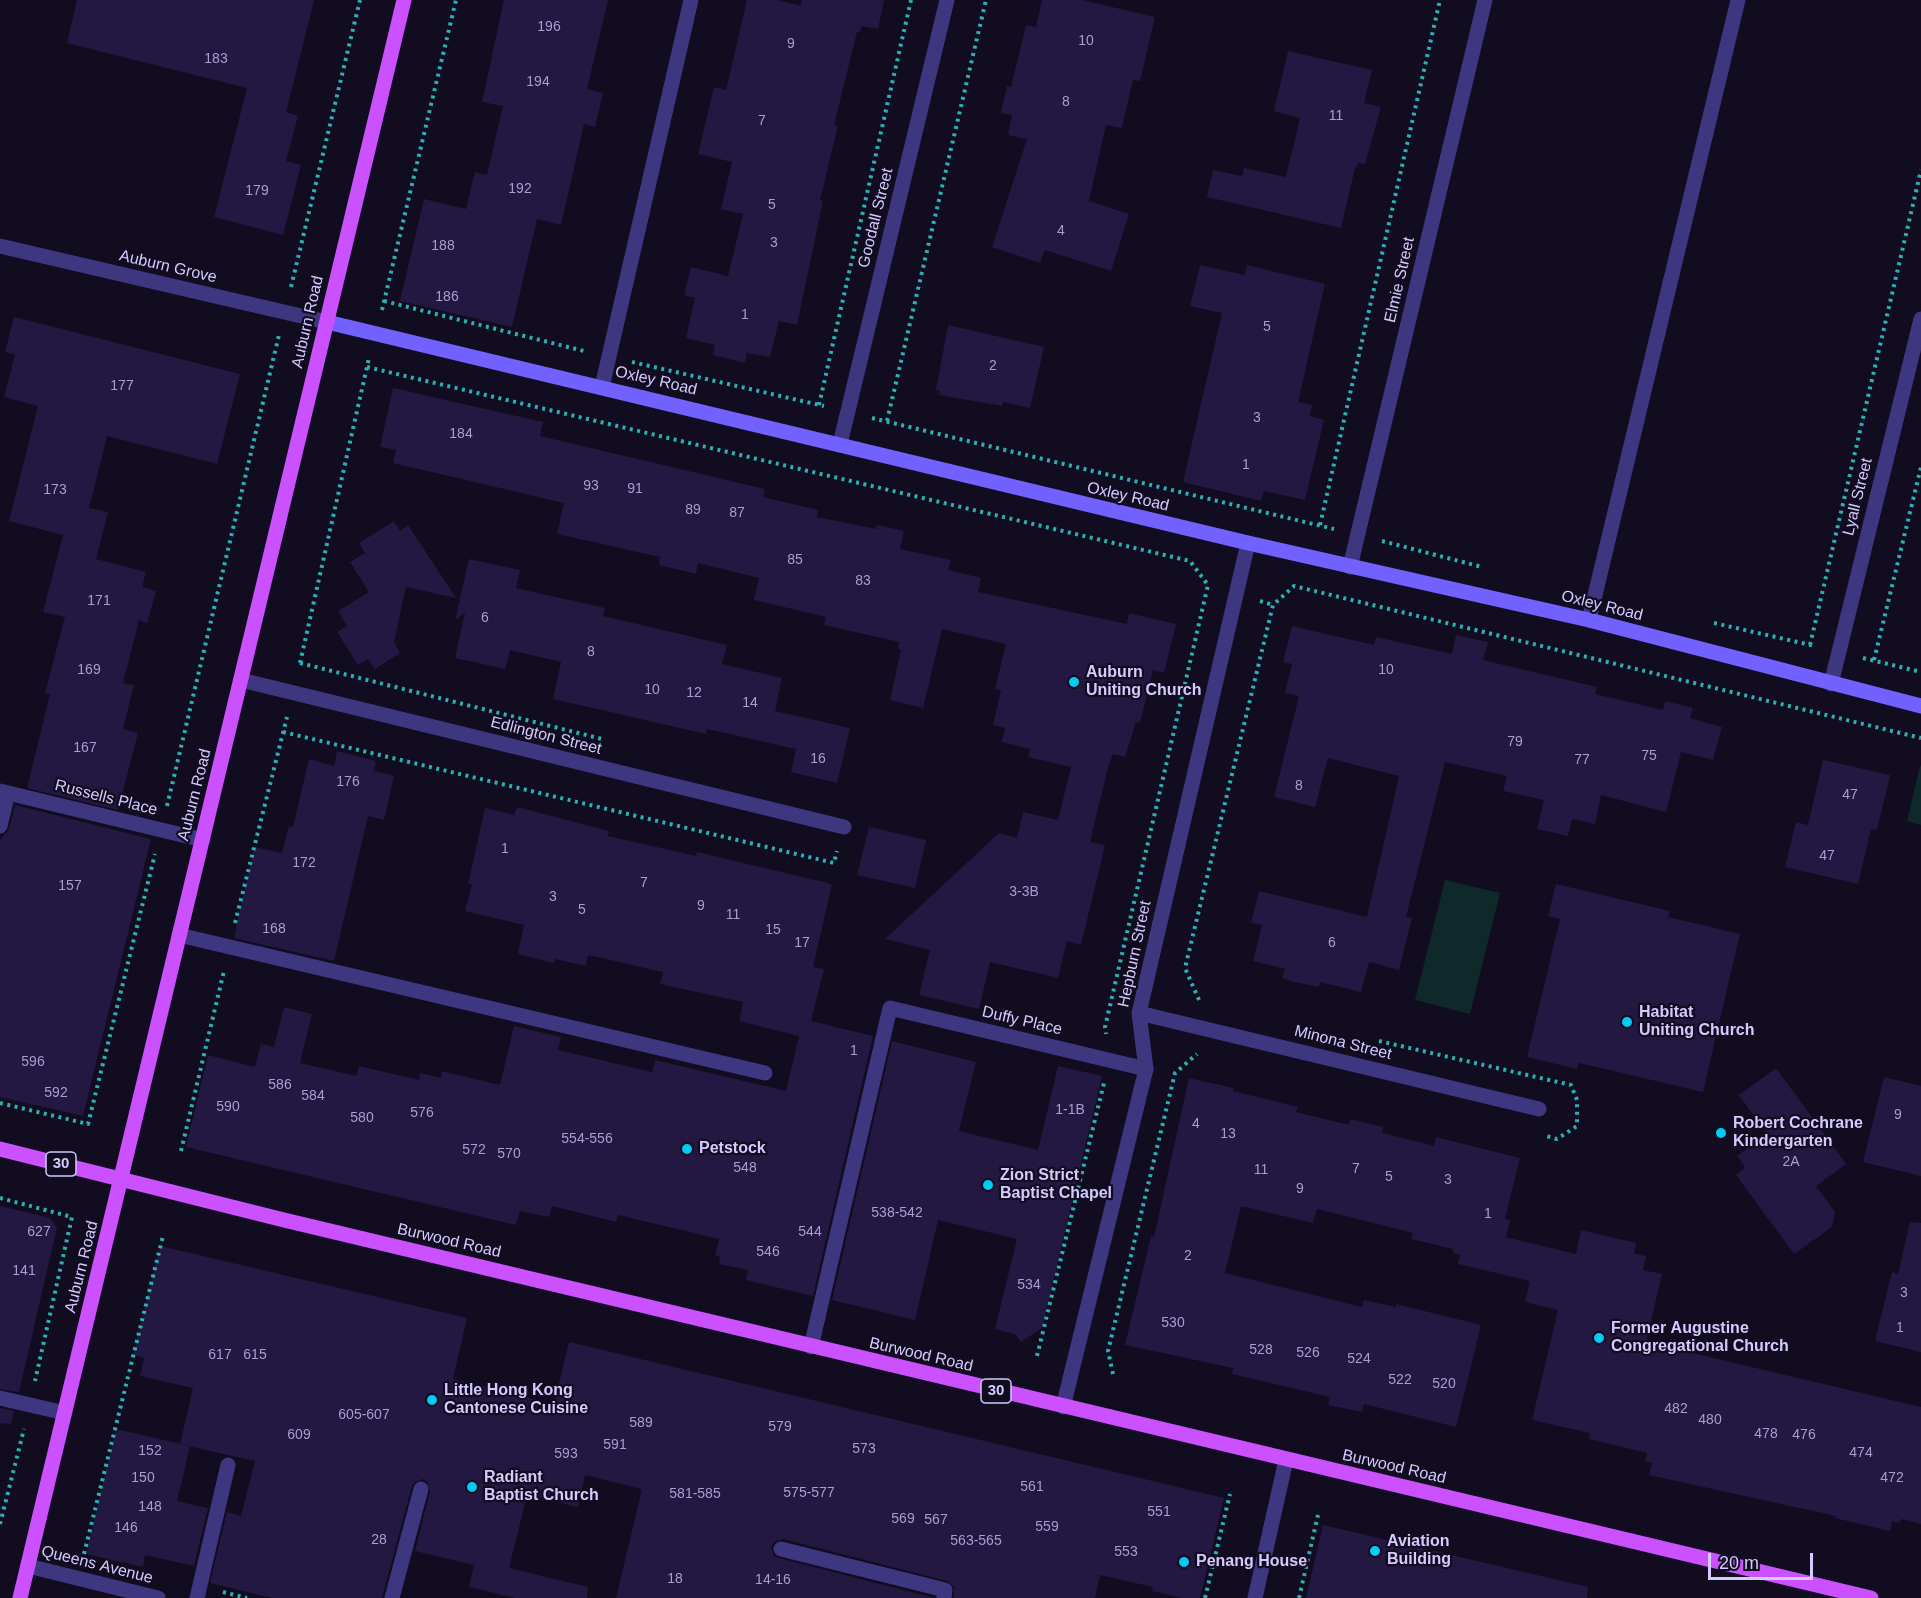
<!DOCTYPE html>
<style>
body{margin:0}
#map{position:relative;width:1921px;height:1598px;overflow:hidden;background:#110c1f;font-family:Helvetica,sans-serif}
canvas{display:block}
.scale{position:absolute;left:1708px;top:1553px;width:105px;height:27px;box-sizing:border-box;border:3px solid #d4caff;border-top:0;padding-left:8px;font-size:18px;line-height:21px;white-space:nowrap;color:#d4caff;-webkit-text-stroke:4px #110c1f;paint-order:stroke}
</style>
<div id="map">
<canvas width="1921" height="1598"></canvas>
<div class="scale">20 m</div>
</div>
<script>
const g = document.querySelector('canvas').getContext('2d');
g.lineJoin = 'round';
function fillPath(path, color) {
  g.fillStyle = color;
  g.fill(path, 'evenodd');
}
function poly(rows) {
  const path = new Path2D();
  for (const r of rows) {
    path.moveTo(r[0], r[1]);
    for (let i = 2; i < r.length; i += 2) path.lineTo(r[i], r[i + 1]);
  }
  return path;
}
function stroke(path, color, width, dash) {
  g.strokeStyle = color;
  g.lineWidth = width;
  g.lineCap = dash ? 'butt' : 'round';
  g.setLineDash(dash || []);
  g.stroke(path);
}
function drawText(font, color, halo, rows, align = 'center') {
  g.font = font + ' Helvetica,sans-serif';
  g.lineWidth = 4.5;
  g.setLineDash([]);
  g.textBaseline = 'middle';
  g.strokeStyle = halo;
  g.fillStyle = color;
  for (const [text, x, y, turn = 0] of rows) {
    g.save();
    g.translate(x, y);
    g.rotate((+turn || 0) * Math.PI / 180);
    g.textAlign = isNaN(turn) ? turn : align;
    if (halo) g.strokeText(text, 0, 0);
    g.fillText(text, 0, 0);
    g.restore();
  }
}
const green = poly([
 [1920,766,1921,766,1921,825,1907,821],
 [1445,880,1500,893,1470,1014,1415,1000]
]);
const building = poly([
 [77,0,314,0,286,112,298,116,286,161,301,165,283,235,214,217,247,88,67,43],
 [504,0,608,0,587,89,603,93,595,127,584,124,561,225,537,219,512,327,400,301,424,199,466,209,475,172,487,175,503,106,482,102],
 [747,0,777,0,801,6,802,0,884,0,878,29,862,26,860,32,857,32,834,125,838,126,820,200,823,201,797,325,779,321,770,357,747,353,745,363,713,355,715,345,686,338,695,298,684,295,691,267,728,276,743,214,721,209,732,162,698,154,714,87,726,90],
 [1042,0,1082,0,1155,17,1140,81,1133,80,1122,128,1106,125,1089,201,1129,214,1111,271,1045,250,1040,263,992,247,1027,139,1008,135,1012,115,1001,113,1007,86,1011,87,1026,25,1036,27],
 [1288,51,1372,70,1364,103,1381,107,1365,164,1358,163,1354,172,1341,228,1207,197,1213,170,1242,176,1244,168,1286,177,1300,118,1274,111],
 [1200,265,1244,275,1247,265,1325,284,1298,402,1312,405,1310,416,1324,420,1305,500,1264,491,1261,501,1183,482,1222,313,1190,306],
 [14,317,240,374,217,464,107,436,89,508,108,512,96,559,146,572,142,587,156,591,147,623,139,620,123,683,134,685,123,729,138,733,118,810,27,788,50,694,45,693,65,617,43,612,63,535,9,521,38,406,4,397,15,355,5,352],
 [948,325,1044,347,1030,408,1003,402,1002,406,939,395,940,391,936,390],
 [393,388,543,422,540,436,765,489,763,497,818,510,817,517,876,529,877,525,904,531,900,549,951,560,948,570,981,578,978,592,1127,624,1129,613,1176,624,1164,673,1153,670,1140,723,1136,722,1125,757,1113,754,1108,767,1090,842,1105,845,1095,887,1081,945,1067,941,1058,978,990,962,979,1009,919,995,930,950,885,939,999,833,1017,838,1023,812,1058,820,1071,767,1028,757,1030,749,1002,742,1005,728,993,725,1001,690,995,689,1006,644,942,629,923,708,890,700,901,650,898,649,899,642,824,625,826,617,754,600,759,578,698,563,696,574,659,565,660,557,557,534,564,503,393,463,396,450,380,447],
 [394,521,400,531,408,525,456,598,406,587,394,642,400,653,375,669,368,659,358,665,337,632,347,626,338,611,369,592,350,562,365,553,359,543],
 [469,559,520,570,516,588,605,608,603,616,727,645,722,664,782,678,775,711,850,728,837,783,791,772,796,749,707,729,706,734,553,699,561,662,510,650,505,669,455,658,465,613,455,620],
 [1292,626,1374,645,1376,637,1452,654,1456,635,1488,642,1483,660,1597,687,1595,694,1663,710,1665,701,1693,708,1690,718,1722,727,1713,760,1681,752,1666,812,1601,795,1595,824,1572,819,1568,836,1537,829,1544,800,1503,791,1507,776,1445,762,1406,917,1412,918,1399,970,1369,962,1361,992,1320,982,1319,987,1290,981,1282,978,1285,969,1253,961,1262,925,1251,923,1259,891,1367,917,1399,776,1328,758,1315,807,1274,797,1299,696,1285,693,1292,664,1283,662],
 [337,751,376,761,374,771,394,776,384,820,368,816,334,961,234,938,254,847,282,853,289,826,293,827,309,759,334,766],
 [1823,760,1890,775,1877,830,1871,829,1858,884,1785,867,1796,822,1808,825],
 [15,805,151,839,83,1116,0,1097,0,840,9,829],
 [517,807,609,831,608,836,696,856,697,852,832,884,813,967,824,969,811,1021,873,1036,813,1296,746,1280,748,1270,719,1264,720,1257,715,1255,719,1239,618,1215,616,1222,552,1206,549,1217,520,1211,516,1225,186,1147,208,1055,255,1067,261,1044,274,1047,284,1007,312,1014,300,1063,356,1076,359,1066,419,1080,420,1073,441,1078,442,1071,500,1085,514,1026,561,1037,558,1050,652,1072,655,1060,786,1091,799,1036,739,1021,743,1002,660,984,663,972,588,955,586,966,555,959,554,963,518,954,524,925,465,911,472,885,468,884,485,808,514,815],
 [869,827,926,840,915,888,857,875],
 [1556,884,1670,911,1668,917,1740,934,1703,1092,1579,1063,1577,1069,1527,1057,1560,919,1548,916],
 [892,1041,976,1062,959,1131,1038,1150,1058,1066,1102,1076,1042,1328,1021,1342,1015,1334,995,1329,1017,1239,938,1220,915,1320,832,1300],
 [1776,1068,1846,1164,1816,1186,1835,1212,1832,1227,1794,1254,1736,1175,1745,1167,1737,1156,1767,1134,1739,1095],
 [1884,1077,1921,1086,1921,1176,1863,1162],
 [1189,1078,1234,1088,1233,1091,1298,1107,1296,1112,1349,1125,1350,1119,1383,1127,1382,1133,1434,1146,1436,1137,1520,1158,1505,1219,1510,1220,1506,1237,1576,1254,1581,1230,1636,1243,1634,1254,1646,1256,1643,1270,1662,1274,1646,1342,1921,1407,1921,1524,1901,1519,1900,1523,1892,1521,1890,1531,1835,1518,1836,1516,1649,1475,1652,1463,1645,1461,1647,1453,1589,1439,1590,1433,1532,1420,1558,1310,1525,1302,1530,1281,1458,1264,1460,1255,1453,1253,1453,1249,1411,1239,1413,1233,1317,1209,1313,1223,1241,1206,1225,1273,1362,1307,1364,1300,1396,1307,1396,1304,1481,1325,1456,1427,1364,1404,1362,1412,1328,1405,1330,1397,1232,1374,1233,1368,1125,1345,1151,1236,1154,1237],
 [0,1206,50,1218,57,1227,19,1392,0,1389],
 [1910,1222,1921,1223,1921,1352,1875,1341,1892,1272,1898,1274],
 [160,1246,467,1318,453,1379,554,1404,569,1342,1224,1498,1200,1598,1182,1598,1152,1591,1153,1587,1100,1575,1095,1598,954,1598,954,1587,947,1581,783,1539,774,1542,771,1547,774,1556,779,1558,934,1598,616,1598,642,1489,585,1475,578,1507,527,1495,509,1568,588,1587,587,1598,515,1598,469,1587,474,1565,415,1551,430,1491,428,1483,423,1479,415,1482,412,1486,382,1598,272,1598,210,1583,227,1512,241,1516,255,1461,180,1444,193,1388,140,1376,144,1358,133,1355],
 [0,1408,14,1411,11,1424,0,1423],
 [116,1429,190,1446,177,1501,208,1508,194,1566,145,1555,143,1567,86,1554],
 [1323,1525,1588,1587,1587,1598,1306,1598]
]);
const path = poly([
 [291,287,360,0],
 [384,301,584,351],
 [382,310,456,0],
 [632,362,824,406],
 [367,367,1190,561,1208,585,1105,1027,1106,1034],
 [819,405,911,0],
 [872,418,1334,529],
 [887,421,986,0],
 [1320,525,1440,0],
 [1382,541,1482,567],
 [1260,601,1273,605],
 [1714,623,1815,646],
 [1810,645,1921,170],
 [1863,658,1921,672],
 [1874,660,1921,467],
 [300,663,602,739],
 [300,663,369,358],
 [283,732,834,863,837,851],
 [167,806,279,335],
 [235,923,287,717],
 [1199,1000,1185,968,1273,605,1294,586,1921,738],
 [1379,1041,1571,1085,1577,1100,1577,1126,1557,1139,1543,1135],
 [0,1103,88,1124,155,854],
 [181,1151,224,971],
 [0,1198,72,1217,35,1381],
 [1037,1356,1104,1083],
 [1113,1374,1108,1351,1175,1073,1197,1054],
 [0,1524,24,1429],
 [84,1554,163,1236],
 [223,1592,247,1598],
 [1205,1598,1230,1494],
 [1299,1598,1318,1515]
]);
const lane = poly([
 [602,387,691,0],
 [1589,620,1738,0],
 [0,826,8,793],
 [179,935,765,1073],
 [811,1347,890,1008,1146,1069],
 [0,1398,65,1413],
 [781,1549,945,1590,944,1598],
 [197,1598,228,1465],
 [392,1598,421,1489]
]);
const street = poly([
 [0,246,327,322],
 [840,444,947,0],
 [1350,567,1485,0],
 [241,680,844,827],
 [1831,684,1921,319],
 [0,791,203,840],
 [1139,1013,1539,1109],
 [1063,1407,1146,1069,1139,1013,1248,543],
 [28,1566,158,1598],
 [1255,1598,1286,1460]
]);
const secondary = poly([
 [327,322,1248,543,1589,620,1921,706]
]);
const primary = poly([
 [0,1149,284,1220,1871,1598],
 [20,1598,404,0]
]);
const markers = [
 [1074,682,6,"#00cbf5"],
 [1627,1022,6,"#00cbf5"],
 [1721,1133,6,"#00cbf5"],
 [687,1149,6,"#00cbf5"],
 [988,1185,6,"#00cbf5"],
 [1599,1338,6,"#00cbf5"],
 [432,1400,6,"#00cbf5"],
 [472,1487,6,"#00cbf5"],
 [1375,1551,6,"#00cbf5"],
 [1184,1562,6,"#00cbf5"]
];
const numberNames = [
 ["196",549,27],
 ["10",1086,41],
 ["9",791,44],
 ["183",216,59],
 ["194",538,82],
 ["8",1066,102],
 ["11",1336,116],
 ["7",762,121],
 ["192",520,189],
 ["179",257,191],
 ["5",772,205],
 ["4",1061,231],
 ["3",774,243],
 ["188",443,246],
 ["186",447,297],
 ["1",745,315],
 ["5",1267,327],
 ["2",993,366],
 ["177",122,386],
 ["3",1257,418],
 ["184",461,434],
 ["1",1246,465],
 ["93",591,486],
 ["91",635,489],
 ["173",55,490],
 ["89",693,510],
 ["87",737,513],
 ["85",795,560],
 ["83",863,581],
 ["171",99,601],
 ["6",485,618],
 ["8",591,652],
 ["169",89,670],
 ["10",1386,670],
 ["10",652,690],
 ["12",694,693],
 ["14",750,703],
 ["79",1515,742],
 ["167",85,748],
 ["75",1649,756],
 ["16",818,759],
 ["77",1582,760],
 ["176",348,782],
 ["8",1299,786],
 ["47",1850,795],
 ["1",505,849],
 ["47",1827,856],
 ["172",304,863],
 ["7",644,883],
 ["157",70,886],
 ["3-3B",1024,892],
 ["3",553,897],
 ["9",701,906],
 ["5",582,910],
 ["11",733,915],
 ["168",274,929],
 ["15",773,930],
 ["17",802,943],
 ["6",1332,943],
 ["1",854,1051],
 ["596",33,1062],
 ["586",280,1085],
 ["592",56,1093],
 ["584",313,1096],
 ["590",228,1107],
 ["1-1B",1070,1110],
 ["576",422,1113],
 ["9",1898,1115],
 ["580",362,1118],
 ["4",1196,1124],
 ["13",1228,1134],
 ["554-556",587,1139],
 ["572",474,1150],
 ["570",509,1154],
 ["2A",1791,1162],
 ["548",745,1168],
 ["7",1356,1169],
 ["11",1261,1170],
 ["5",1389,1177],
 ["3",1448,1180],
 ["9",1300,1189],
 ["538-542",897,1213],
 ["1",1488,1214],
 ["627",39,1232],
 ["544",810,1232],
 ["546",768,1252],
 ["2",1188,1256],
 ["141",24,1271],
 ["534",1029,1285],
 ["3",1904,1293],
 ["530",1173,1323],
 ["1",1900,1328],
 ["528",1261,1350],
 ["526",1308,1353],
 ["617",220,1355],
 ["615",255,1355],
 ["524",1359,1359],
 ["522",1400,1380],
 ["520",1444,1384],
 ["482",1676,1409],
 ["605-607",364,1415],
 ["480",1710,1420],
 ["589",641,1423],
 ["579",780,1427],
 ["478",1766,1434],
 ["609",299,1435],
 ["476",1804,1435],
 ["591",615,1445],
 ["573",864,1449],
 ["152",150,1451],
 ["474",1861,1453],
 ["593",566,1454],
 ["150",143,1478],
 ["472",1892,1478],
 ["561",1032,1487],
 ["575-577",809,1493],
 ["581-585",695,1494],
 ["148",150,1507],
 ["551",1159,1512],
 ["569",903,1519],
 ["567",936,1520],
 ["559",1047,1527],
 ["146",126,1528],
 ["28",379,1540],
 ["563-565",976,1541],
 ["553",1126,1552],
 ["18",675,1579],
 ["14-16",773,1580]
];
const shields = [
 [61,1164,30],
 [996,1391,30]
];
const shieldNames = [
 ["30",61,1164],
 ["30",996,1391]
];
const streetNames = [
 ["Goodall Street",876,218,-76],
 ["Auburn Grove",168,267,13],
 ["Elmie Street",1400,280,-77],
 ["Auburn Road",308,322,-77],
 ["Oxley Road",656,381,13],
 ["Oxley Road",1128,497,13],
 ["Lyall Street",1858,497,-76],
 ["Oxley Road",1602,606,14],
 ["Edlington Street",546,736,14],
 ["Auburn Road",195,795,-76],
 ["Russells Place",106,798,14],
 ["Hepburn Street",1135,954,-78],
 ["Duffy Place",1022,1021,13],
 ["Minona Street",1343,1043,14],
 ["Burwood Road",449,1241,13],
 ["Auburn Road",82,1267,-76],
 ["Burwood Road",921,1355,13],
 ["Burwood Road",1394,1467,13],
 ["Queens Avenue",97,1565,14]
];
const poiNames = [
 ["Auburn",1086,673],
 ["Uniting Church",1086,691],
 ["Habitat",1639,1013],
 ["Uniting Church",1639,1031],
 ["Robert Cochrane",1733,1124],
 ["Kindergarten",1733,1142],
 ["Petstock",699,1149],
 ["Zion Strict",1000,1176],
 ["Baptist Chapel",1000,1194],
 ["Former Augustine",1611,1329],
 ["Congregational Church",1611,1347],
 ["Little Hong Kong",444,1391],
 ["Cantonese Cuisine",444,1409],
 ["Radiant",484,1478],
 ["Baptist Church",484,1496],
 ["Aviation",1387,1542],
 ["Building",1387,1560],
 ["Penang House",1196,1562]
];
fillPath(green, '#0f2829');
fillPath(building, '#231841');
stroke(path, '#2bb1b2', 4, [3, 4.5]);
stroke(lane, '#3e367f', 15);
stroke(street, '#3e367f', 15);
stroke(secondary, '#7161ff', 15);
stroke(primary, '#cb51ff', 15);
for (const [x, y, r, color] of markers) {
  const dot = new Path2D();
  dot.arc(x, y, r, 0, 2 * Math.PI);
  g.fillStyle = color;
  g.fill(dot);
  stroke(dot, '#110c1f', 2);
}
drawText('14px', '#a89ed0', null, numberNames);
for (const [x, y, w] of shields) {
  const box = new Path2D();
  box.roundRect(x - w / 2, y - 12, w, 24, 4.5);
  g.fillStyle = '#110c1f';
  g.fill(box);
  stroke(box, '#d4caff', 1.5);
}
drawText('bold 15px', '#d4caff', null, shieldNames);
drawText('16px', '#d4caff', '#110c1f', streetNames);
drawText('bold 16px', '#d4caff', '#110c1f', poiNames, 'left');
</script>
